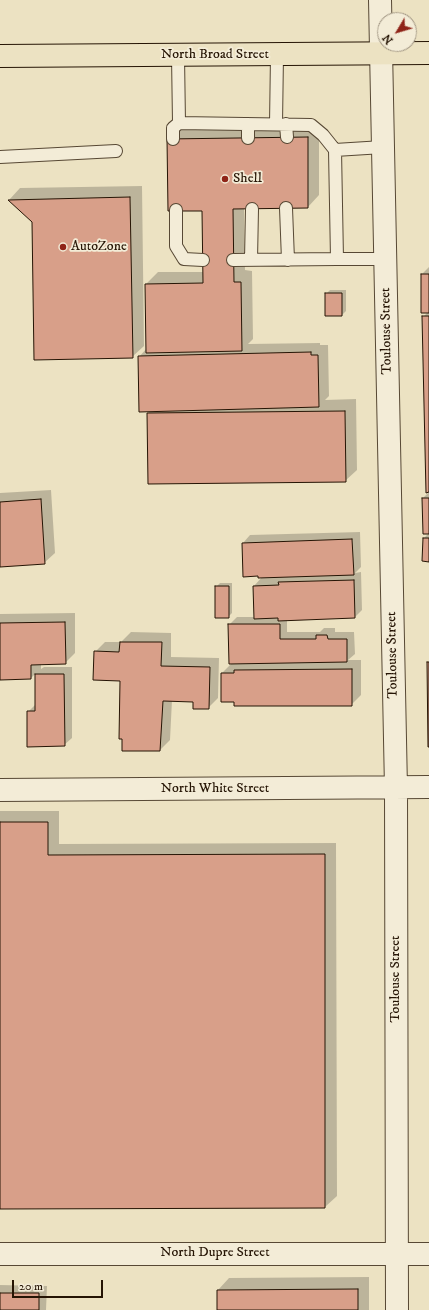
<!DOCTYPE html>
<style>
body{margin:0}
#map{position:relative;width:429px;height:1310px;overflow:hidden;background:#ece2c2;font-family:"IM FELL DW Pica",serif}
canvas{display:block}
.north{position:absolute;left:377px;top:12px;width:40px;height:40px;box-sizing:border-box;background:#f3ecd7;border:1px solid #a19683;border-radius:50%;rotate:232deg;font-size:11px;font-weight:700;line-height:16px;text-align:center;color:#251404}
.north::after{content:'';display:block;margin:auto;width:14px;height:18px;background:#8f2418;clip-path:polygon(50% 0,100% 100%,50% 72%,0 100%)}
.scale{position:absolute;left:12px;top:1280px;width:91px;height:18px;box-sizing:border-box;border:2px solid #251404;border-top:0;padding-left:5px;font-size:12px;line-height:14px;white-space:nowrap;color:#251404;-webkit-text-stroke:3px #f3ecd7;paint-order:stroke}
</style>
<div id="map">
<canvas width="429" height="1310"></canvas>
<div class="north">N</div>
<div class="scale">20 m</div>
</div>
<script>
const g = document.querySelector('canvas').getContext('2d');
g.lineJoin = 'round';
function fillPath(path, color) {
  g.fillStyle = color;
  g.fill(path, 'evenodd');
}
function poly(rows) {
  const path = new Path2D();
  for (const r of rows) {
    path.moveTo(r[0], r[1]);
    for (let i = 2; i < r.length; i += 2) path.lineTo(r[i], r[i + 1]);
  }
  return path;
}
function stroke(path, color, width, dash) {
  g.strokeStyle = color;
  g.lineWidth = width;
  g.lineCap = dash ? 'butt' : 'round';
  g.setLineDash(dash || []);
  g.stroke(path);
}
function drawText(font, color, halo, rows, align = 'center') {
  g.font = font + ' "IM FELL DW Pica",serif';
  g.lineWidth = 3.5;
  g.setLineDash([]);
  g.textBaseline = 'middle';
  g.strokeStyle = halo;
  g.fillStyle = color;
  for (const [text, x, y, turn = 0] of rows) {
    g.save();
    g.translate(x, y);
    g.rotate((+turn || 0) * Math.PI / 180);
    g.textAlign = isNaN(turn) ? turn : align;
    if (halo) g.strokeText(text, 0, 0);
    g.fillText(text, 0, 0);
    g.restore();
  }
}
const shadow = poly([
 [319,126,319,195,308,207,244,208,245,270,252,271,253,339,248,344,320,343,320,345,328,345,329,396,325,400,356,399,357,470,345,481,149,483,148,413,150,411,139,357,147,348,146,284,158,272,204,272,203,210,168,139,179,128],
 [142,186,144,346,132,357,33,221,9,200,20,188],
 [429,267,429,491,423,317,428,312,422,274],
 [330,290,346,290,346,311,342,315,326,294],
 [51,490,55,553,44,563,0,566,0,493],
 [429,492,429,533,423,498],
 [360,532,361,567,355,573,361,572,362,610,355,617,287,620,287,632,320,632,324,628,335,628,335,632,354,632,355,654,348,660,361,660,361,695,351,705,235,701,222,673,233,662,229,625,237,617,255,617,254,586,262,577,259,575,244,576,243,543,250,535],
 [429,533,429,561,424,538],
 [220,583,232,583,232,613,228,617,216,587],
 [75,613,75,653,65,663,41,663,41,669,44,667,72,667,72,738,64,745,28,712,36,704,36,673,31,678,0,679,0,614],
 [131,632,171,633,171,657,219,658,218,698,208,708,194,701,172,700,170,740,160,750,121,680,95,652,105,642,121,642],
 [0,811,59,811,59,844,336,843,337,1196,325,1207,0,1208],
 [369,1277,369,1310,218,1310,218,1290,229,1278],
 [0,1285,47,1286,46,1310,0,1310]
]);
const building = poly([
 [308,137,308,208,233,209,234,282,241,282,242,351,146,353,145,284,203,283,202,211,168,211,167,139,308,137],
 [130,197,133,358,34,360,32,222,8,200,130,197],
 [421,274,429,274,429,313,421,313,421,274],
 [325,293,342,293,342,316,325,316,325,293],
 [422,316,429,316,429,492,426,493,422,316],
 [311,352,311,355,318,355,319,407,139,412,138,356,311,352],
 [345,411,346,482,148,484,147,413,345,411],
 [422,498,429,498,429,534,423,534,422,498],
 [41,499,45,564,0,567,0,502,41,499],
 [423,538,429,538,429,562,422,561,423,538],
 [352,539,354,575,258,578,258,576,243,577,242,543,352,539],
 [354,580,355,618,278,621,278,618,254,619,253,586,279,585,278,582,354,580],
 [215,586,229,586,229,618,215,618,215,586],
 [65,622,66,664,31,665,31,679,0,680,0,623,65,622],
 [228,624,280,624,280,639,316,639,316,635,327,635,328,639,347,639,347,662,229,664,228,624],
 [120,642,162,642,161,666,210,667,209,709,193,709,193,702,163,701,160,751,122,751,122,739,119,739,120,681,93,680,94,651,119,652,120,642],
 [427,662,429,662,429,747,428,747,427,662],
 [352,669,352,706,234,706,234,702,221,702,221,673,234,673,234,670,352,669],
 [35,674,64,674,65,746,27,747,27,711,35,711,35,674],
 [0,822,48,822,48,855,325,854,325,1208,0,1209,0,822],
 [358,1289,358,1310,217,1310,217,1290,358,1289],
 [0,1293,39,1293,39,1310,0,1310,0,1293]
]);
const lane = poly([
 [178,56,179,123,311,125,323,135,335,150,383,147],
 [248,124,248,138],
 [276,124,277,55],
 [286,124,287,137],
 [173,139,173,128,179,123],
 [335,150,337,259,385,259],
 [0,157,116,151],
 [286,208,288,260],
 [176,210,176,246,184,259,203,260],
 [233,260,337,259],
 [251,260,252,209]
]);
const street = poly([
 [380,0,396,788,397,1310],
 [0,790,429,787],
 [0,1254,429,1254]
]);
const primary = poly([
 [0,56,429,53]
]);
const markers = [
 [225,179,4,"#8f2418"],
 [63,247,4,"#8f2418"]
];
const streetNames = [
 ["North Broad Street",215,55],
 ["Toulouse Street",387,331,-91],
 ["Toulouse Street",393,655,-91],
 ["North White Street",215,789],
 ["Toulouse Street",396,979,-90],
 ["North Dupre Street",215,1253]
];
const poiNames = [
 ["Shell",233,179],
 ["AutoZone",71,247]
];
fillPath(shadow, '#0003');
fillPath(building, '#d89f89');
stroke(building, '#251404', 1);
stroke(lane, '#574834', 14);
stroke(street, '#574834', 24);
stroke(primary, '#251404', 24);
stroke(lane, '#f3ecd7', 12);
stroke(street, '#f3ecd7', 22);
stroke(primary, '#ece2c2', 22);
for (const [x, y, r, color] of markers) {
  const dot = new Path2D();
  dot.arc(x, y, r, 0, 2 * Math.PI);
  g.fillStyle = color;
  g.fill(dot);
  stroke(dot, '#f3ecd7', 1.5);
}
drawText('14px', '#251404', '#f3ecd7', streetNames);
drawText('14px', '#251404', '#f3ecd7', poiNames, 'left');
</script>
